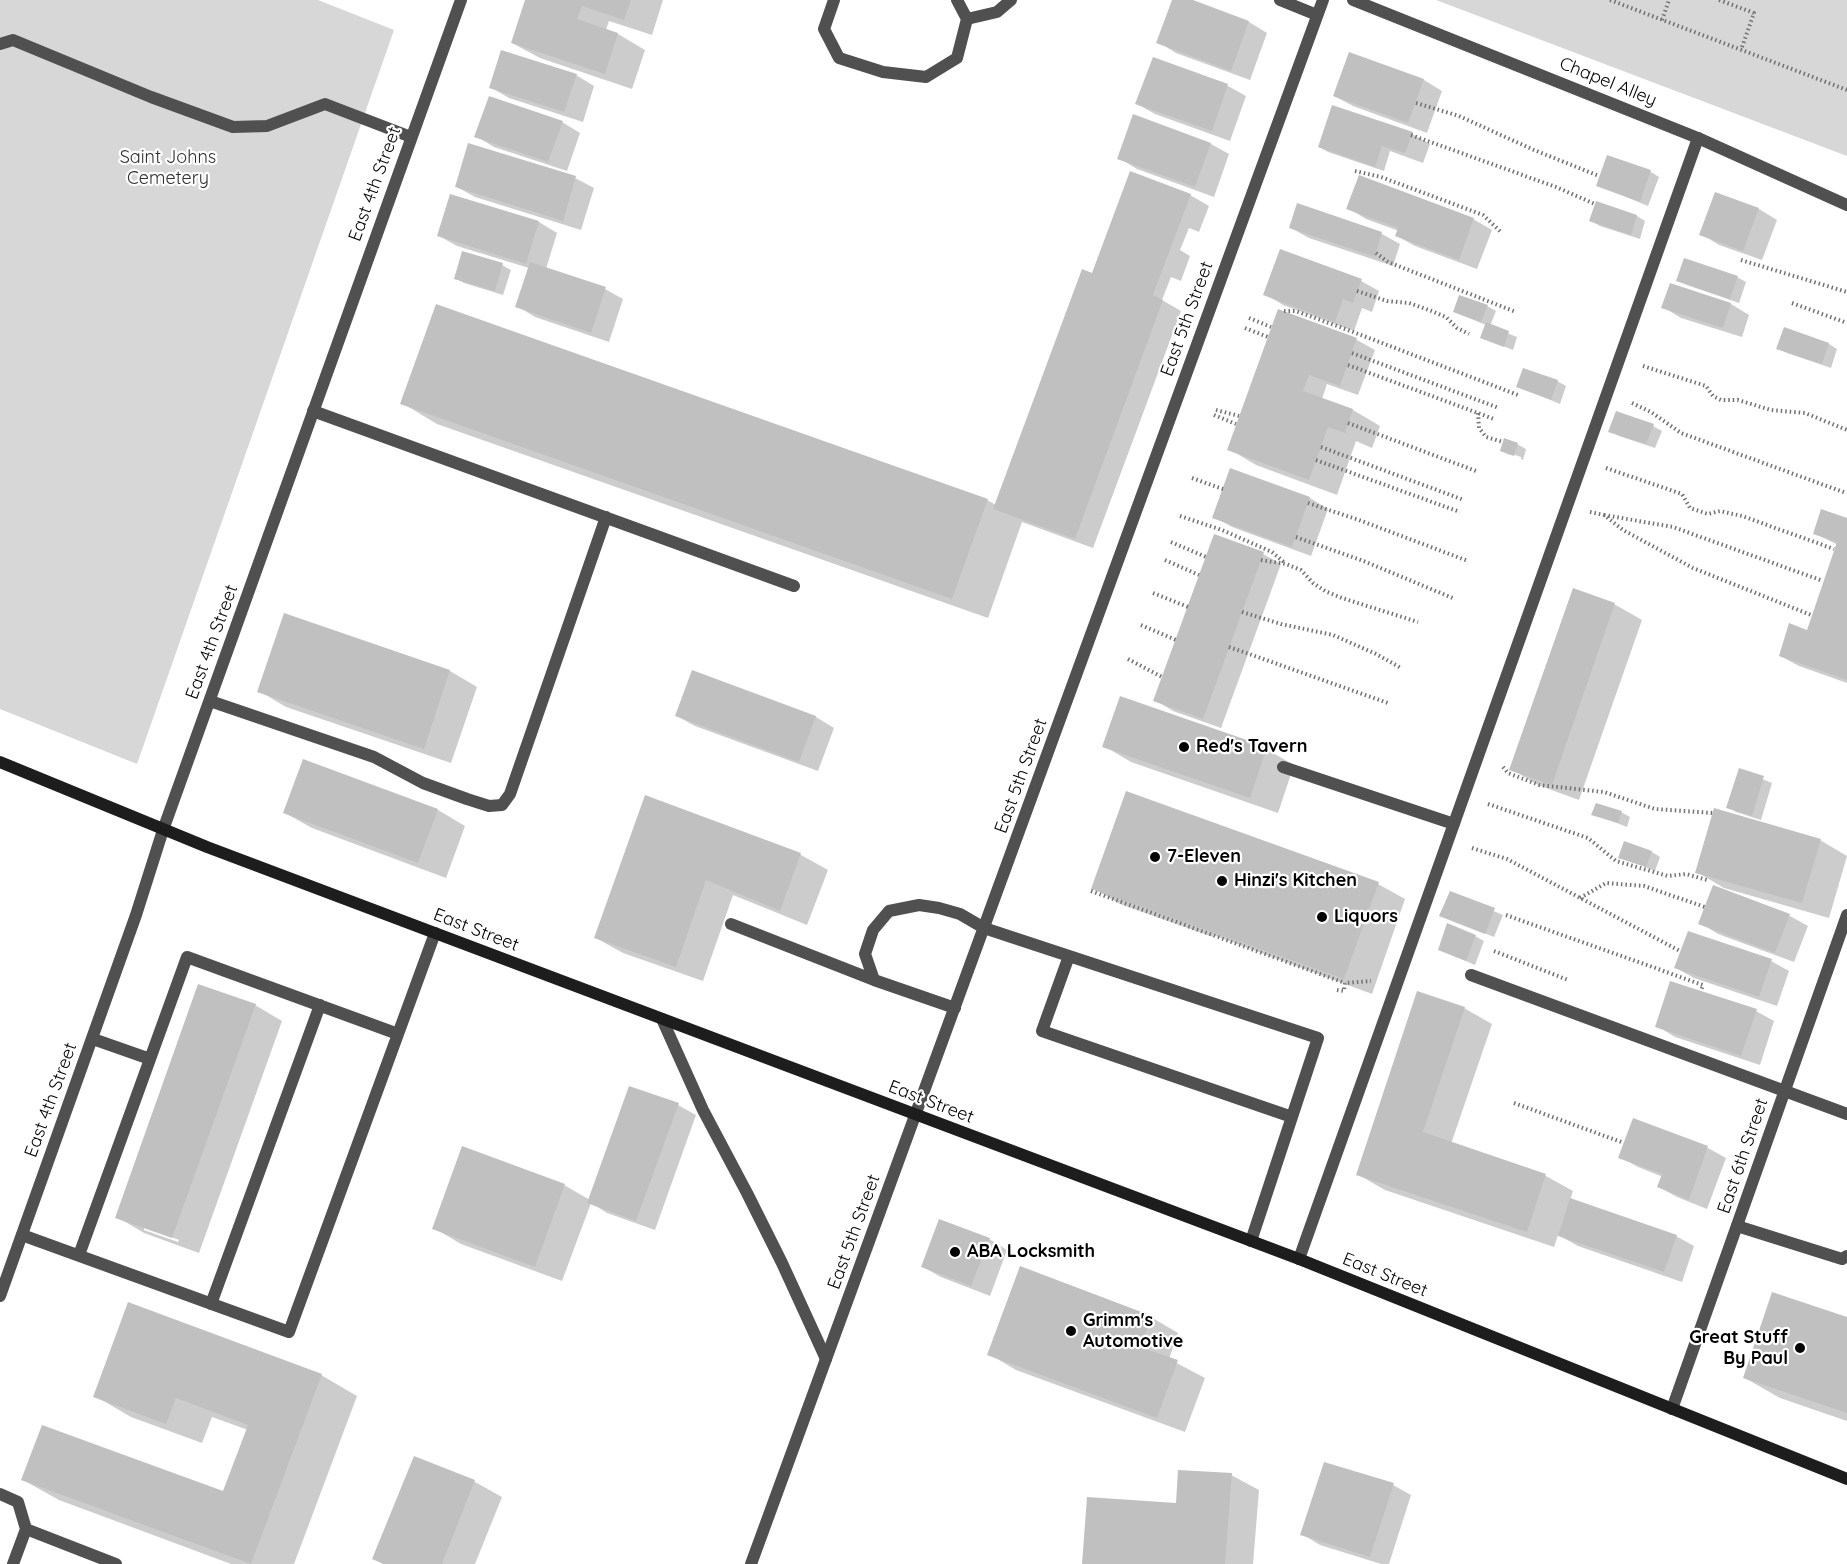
<!DOCTYPE html>
<style>
body{margin:0}
canvas{display:block;background:#fff}
</style>
<canvas width="1847" height="1564"></canvas>
<script>
const g = document.querySelector('canvas').getContext('2d');
g.lineJoin = 'round';
function fillPath(path, color) {
  g.fillStyle = color;
  g.fill(path, 'evenodd');
}
function poly(rows) {
  const path = new Path2D();
  for (const r of rows) {
    path.moveTo(r[0], r[1]);
    for (let i = 2; i < r.length; i += 2) path.lineTo(r[i], r[i + 1]);
  }
  return path;
}
function stroke(path, color, width, dash) {
  g.strokeStyle = color;
  g.lineWidth = width;
  g.lineCap = dash ? 'butt' : 'round';
  g.setLineDash(dash || []);
  g.stroke(path);
}
function drawText(font, color, halo, rows, align = 'center') {
  g.font = font + ' Quicksand,sans-serif';
  g.lineWidth = 4.5;
  g.setLineDash([]);
  g.textBaseline = 'middle';
  g.strokeStyle = halo;
  g.fillStyle = color;
  for (const [text, x, y, turn = 0] of rows) {
    g.save();
    g.translate(x, y);
    g.rotate((+turn || 0) * Math.PI / 180);
    g.textAlign = isNaN(turn) ? turn : align;
    if (halo) g.strokeText(text, 0, 0);
    g.fillText(text, 0, 0);
    g.restore();
  }
}
const green = poly([
 [0,0,318,0,394,30,137,764,0,709],
 [1436,0,1847,0,1847,156]
]);
const shadow = poly([
 [526,0,663,0,652,35,609,21,606,30,618,34,645,50,632,89,540,58,512,43],
 [1173,0,1188,0,1249,22,1267,33,1250,80,1176,53,1158,42],
 [1349,54,1424,80,1442,91,1427,133,1353,106,1334,96],
 [1154,59,1228,86,1246,96,1230,141,1155,114,1137,104],
 [576,75,594,86,583,122,509,98,490,87],
 [1134,116,1211,144,1229,154,1214,197,1137,169,1119,158],
 [562,122,580,133,567,171,494,147,476,136],
 [1412,134,1430,144,1423,163,1390,151,1384,171,1328,152,1319,147],
 [1608,157,1651,172,1659,177,1648,206,1598,185],
 [575,178,594,188,581,230,475,197,457,187],
 [1716,194,1759,209,1777,220,1762,260,1719,245,1701,234],
 [451,195,539,222,557,233,546,269,605,289,623,299,609,342,535,317,517,306,529,268,457,246,439,236],
 [1190,195,1209,206,1199,232,1189,228,1180,250,1190,256,1181,281,1171,277,1162,300,1181,311,1093,548,1022,522,988,618,437,424,402,403,987,500,996,505,1099,277],
 [1597,203,1637,216,1645,221,1640,239,1600,226,1591,221],
 [1298,205,1382,234,1400,244,1393,266,1309,238,1291,228],
 [1348,208,1473,219,1492,230,1477,269,1415,246,1397,236,1399,231,1366,219],
 [502,265,511,270,503,295,464,283,455,278],
 [1737,277,1746,282,1739,303,1687,285,1678,280],
 [1361,281,1379,291,1372,312,1362,308,1354,331,1283,305,1265,294],
 [1671,285,1731,304,1749,315,1742,337,1681,318,1663,307],
 [1487,306,1496,311,1490,326,1517,337,1513,350,1481,337,1486,325,1454,312],
 [1279,311,1357,340,1375,350,1358,395,1327,384,1322,399,1353,410,1380,426,1372,448,1356,441,1337,495,1256,465,1229,449],
 [1785,329,1829,344,1837,349,1831,368,1787,353,1778,348],
 [1557,381,1566,386,1560,404,1518,386],
 [1653,426,1662,431,1655,448,1619,436,1610,431],
 [1517,444,1526,449,1523,460,1521,459,1521,457,1509,453,1509,455,1502,450],
 [1231,470,1310,498,1328,509,1311,556,1232,527,1214,517],
 [1847,520,1847,683,1799,666,1780,656,1808,632,1838,545,1814,533],
 [1263,554,1281,564,1221,728,1173,711,1155,700],
 [1614,604,1642,620,1579,800,1538,785,1511,769],
 [285,615,450,671,477,687,451,763,286,707,259,691],
 [693,672,816,717,834,728,818,771,695,726,677,716],
 [1104,746,1266,749,1294,765,1278,813,1131,762],
 [304,761,438,810,465,826,446,878,312,828,285,813],
 [1740,770,1772,783,1761,820,1736,812,1728,807],
 [646,797,801,855,828,870,807,925,733,895,703,981,623,953,596,938],
 [1621,812,1630,817,1627,827,1593,814],
 [1820,840,1847,856,1829,918,1724,888,1697,872],
 [1652,852,1660,857,1655,871,1620,857],
 [1378,884,1405,899,1372,994,1213,935,1213,937,1120,904,1093,888],
 [1714,886,1790,916,1808,926,1794,962,1718,934,1700,923],
 [1450,893,1503,915,1494,937,1441,916],
 [1475,936,1484,941,1475,965,1440,950],
 [1771,961,1789,971,1777,1006,1694,978,1676,968],
 [255,1005,282,1021,199,1253,144,1233,117,1217],
 [144,1227,179,1240,178,1242,144,1230],
 [1464,1008,1492,1024,1451,1144,1546,1176,1573,1191,1570,1200,1676,1236,1694,1246,1682,1282,1578,1246,1558,1235,1554,1247,1385,1190,1357,1174],
 [1756,1011,1774,1021,1760,1065,1675,1037,1657,1026],
 [678,1105,696,1115,655,1230,607,1213,591,1203,562,1281,461,1244,434,1228,564,1185,590,1200],
 [1634,1120,1708,1148,1726,1158,1707,1209,1677,1197,1659,1187,1663,1177,1638,1167,1620,1157],
 [989,1239,1007,1250,990,1296,941,1277,923,1267],
 [1151,1317,1178,1333,1169,1359,1205,1378,1185,1432,1016,1370,989,1354],
 [1847,1319,1847,1421,1780,1398,1745,1378],
 [321,1375,357,1396,294,1564,231,1564,59,1500,23,1480,224,1493,248,1430,212,1417,202,1443,131,1417,95,1396],
 [414,1458,475,1482,502,1497,475,1564,383,1564,374,1559],
 [1231,1475,1259,1490,1253,1564,1083,1564,1177,1505],
 [1393,1485,1411,1495,1389,1564,1381,1564,1320,1545,1302,1534]
]);
const building = poly([
 [525,0,631,0,624,20,582,6,577,19,618,33,605,74,511,43],
 [1172,0,1193,0,1249,21,1231,71,1156,43],
 [501,50,577,74,564,112,489,88],
 [1349,52,1424,79,1408,123,1333,96],
 [1153,57,1228,84,1212,131,1135,104],
 [489,96,563,121,548,162,474,137],
 [1332,105,1413,132,1405,153,1382,146,1375,167,1318,147],
 [1133,114,1211,143,1195,187,1117,159],
 [468,143,576,176,563,221,455,187],
 [1607,155,1651,170,1640,202,1596,186],
 [1130,171,1191,194,1153,295,1163,300,1075,539,993,509,1082,269,1092,273],
 [1359,175,1474,218,1459,260,1395,236,1398,228,1346,209],
 [1715,192,1759,208,1743,251,1699,235],
 [450,194,539,221,526,264,437,236],
 [1596,201,1637,215,1631,235,1589,221],
 [1297,203,1382,232,1375,257,1289,228],
 [1280,249,1362,279,1353,303,1343,299,1335,322,1263,295],
 [462,251,503,263,495,291,454,279],
 [1684,258,1738,276,1730,299,1676,281],
 [530,262,606,287,591,333,515,307],
 [1670,283,1731,303,1723,328,1661,308],
 [1459,295,1488,305,1481,322,1453,312],
 [436,304,988,499,952,599,400,404],
 [1278,309,1357,338,1340,386,1309,375,1303,391,1353,409,1345,433,1328,427,1309,480,1227,450],
 [1486,322,1509,331,1504,347,1480,338],
 [1784,327,1829,343,1822,364,1776,349],
 [1523,368,1558,380,1551,400,1516,387],
 [1616,411,1654,424,1646,444,1608,432],
 [1504,438,1518,443,1514,456,1500,451],
 [1230,468,1310,497,1292,547,1212,518],
 [1821,509,1847,518,1847,680,1779,656,1789,623,1807,630,1837,542,1813,534],
 [1214,534,1264,552,1203,719,1153,701],
 [1573,588,1615,603,1552,785,1509,770],
 [284,613,450,670,424,749,257,692],
 [692,670,816,716,799,762,675,716],
 [1120,696,1267,747,1250,798,1102,747],
 [303,759,438,809,418,863,283,813],
 [1739,768,1764,776,1752,816,1726,808],
 [1126,791,1379,882,1344,979,1091,889],
 [645,795,801,853,780,911,706,880,676,967,594,938],
 [1596,803,1622,811,1618,823,1591,815],
 [1714,808,1821,839,1802,903,1695,873],
 [1624,841,1652,851,1646,867,1618,858],
 [1713,885,1790,914,1775,953,1698,924],
 [1450,891,1495,908,1485,934,1439,916],
 [1447,923,1476,935,1466,961,1438,950],
 [1688,931,1772,959,1759,997,1674,968],
 [1670,981,1757,1009,1741,1056,1655,1027],
 [198,984,256,1004,172,1238,115,1218],
 [1417,991,1465,1007,1423,1132,1546,1174,1527,1232,1356,1175],
 [629,1086,679,1103,636,1221,587,1203],
 [1633,1118,1708,1146,1689,1200,1657,1187,1662,1174,1618,1158],
 [462,1146,565,1184,535,1267,432,1229],
 [1570,1198,1677,1235,1664,1272,1558,1236],
 [939,1219,990,1238,971,1286,921,1267],
 [1020,1266,1152,1316,1140,1347,1178,1360,1157,1418,987,1355],
 [1772,1292,1847,1317,1847,1413,1743,1378],
 [128,1302,322,1374,251,1564,21,1480,42,1425,223,1491,248,1425,176,1398,166,1424,93,1397],
 [414,1456,475,1480,442,1564,384,1564,372,1559],
 [1324,1462,1394,1483,1370,1557,1300,1535],
 [1178,1470,1232,1473,1225,1564,1082,1564,1087,1497,1176,1503]
]);
const path = poly([
 [1610,0,1847,90],
 [1719,0,1754,13,1741,50],
 [1662,20,1669,0],
 [1416,103,1459,116,1534,150,1599,176],
 [1411,135,1556,187,1595,204],
 [1355,171,1381,177,1483,215,1501,232],
 [1376,253,1388,262,1516,312],
 [1741,260,1847,292],
 [1357,291,1387,301,1409,303,1429,310,1446,317,1457,328,1469,334],
 [1792,303,1847,323],
 [1284,311,1296,311,1348,330,1518,395],
 [1249,318,1271,327],
 [1245,328,1268,337],
 [1352,353,1499,408],
 [1348,365,1494,419],
 [1643,366,1706,386,1713,396,1721,400,1738,400,1771,410,1805,413,1847,430],
 [1632,403,1651,412,1681,433,1846,493],
 [1216,410,1239,416],
 [1478,413,1479,428,1486,437,1503,442],
 [1214,415,1236,424],
 [1348,423,1476,471],
 [1321,447,1464,500],
 [1316,460,1460,512],
 [1606,468,1682,494,1690,508,1708,514,1720,511,1742,516,1834,549],
 [1192,478,1223,489],
 [1308,503,1359,520,1468,561],
 [1590,512,1604,515,1623,530,1693,568,1811,615],
 [1604,515,1673,527,1823,581],
 [1180,516,1222,530,1272,552,1285,563],
 [1296,537,1366,562,1455,599],
 [1171,542,1206,557],
 [1165,560,1199,575],
 [1261,560,1286,564,1301,570,1313,583,1325,591,1342,598,1418,622],
 [1153,593,1188,607],
 [1242,612,1281,624,1333,635,1376,654,1401,668],
 [1141,625,1176,640],
 [1229,647,1388,703],
 [1128,659,1162,677],
 [1503,767,1508,773,1539,785,1604,792,1655,809,1713,813],
 [1488,804,1588,838,1616,861,1668,876,1686,874,1707,880],
 [1472,848,1507,859,1680,951],
 [1091,891,1345,983],
 [1580,898,1606,883,1644,886,1705,907],
 [1506,915,1703,985,1701,991],
 [1494,951,1568,980],
 [1337,990,1344,991,1345,983,1371,981],
 [1514,1103,1624,1143]
]);
const lane = poly([
 [834,0,824,29,839,58,883,72,926,77,957,58,967,19,957,0],
 [1280,0,1317,15],
 [967,19,997,12,1011,0],
 [0,44,13,40,151,97,233,127,267,126,325,104,411,137],
 [313,411,794,586],
 [210,701,374,757,423,783,467,799,489,806,502,805,510,794,606,517],
 [1283,767,1454,824],
 [731,924,874,980],
 [1069,956,1042,1031,1292,1117],
 [1471,975,1847,1114],
 [955,1008,874,980,865,954,873,930,889,911,919,905,939,908,960,914,984,928,1318,1038,1251,1241],
 [662,1019,703,1110,747,1193,782,1263,826,1359],
 [93,1039,150,1059],
 [1737,1226,1842,1259,1847,1256],
 [22,1235,289,1332,435,933],
 [79,1255,187,957,398,1034],
 [1299,1259,1698,138],
 [211,1304,320,1005],
 [0,1494,18,1502,26,1529,116,1564],
 [13,1564,26,1529]
]);
const street = poly([
 [1353,0,1698,138,1847,205],
 [0,1296,136,915,163,830,461,0],
 [1672,1409,1847,915],
 [751,1564,1323,0]
]);
const secondary = poly([
 [0,762,207,847,1299,1259,1847,1479]
]);
const markers = [
 [1184,747,6,"#000"],
 [1155,857,6,"#000"],
 [1222,881,6,"#000"],
 [1322,917,6,"#000"],
 [955,1252,6,"#000"],
 [1071,1331,6,"#000"],
 [1800,1348,6,"#000"]
];
const streetNames = [
 ["Chapel Alley",1608,82,22],
 ["East 4th Street",375,184,-70],
 ["East 5th Street",1187,319,-70],
 ["East 4th Street",212,642,-70],
 ["East 5th Street",1021,776,-70],
 ["East Street",476,930,21],
 ["East 4th Street",51,1100,-70],
 ["East Street",931,1102,21],
 ["East 6th Street",1743,1156,-71],
 ["East 5th Street",854,1232,-70],
 ["East Street",1385,1275,22]
];
const parkNames = [
 ["Saint Johns",168,158],
 ["Cemetery",168,179]
];
const poiNames = [
 ["Red's Tavern",1196,747],
 ["7-Eleven",1167,857],
 ["Hinzi's Kitchen",1234,881],
 ["Liquors",1334,917],
 ["ABA Locksmith",967,1252],
 ["Grimm's",1083,1321],
 ["Automotive",1083,1342],
 ["Great Stuff",1788,1338,"right"],
 ["By Paul",1788,1359,"right"]
];
fillPath(green, '#d7d7d7');
fillPath(shadow, '#0003');
fillPath(building, '#c0c0c0');
stroke(path, '#727272', 4, [1.5, 3]);
stroke(lane, '#505050', 12);
stroke(street, '#505050', 12);
stroke(secondary, '#1d1d1d', 12);
for (const [x, y, r, color] of markers) {
  const dot = new Path2D();
  dot.arc(x, y, r, 0, 2 * Math.PI);
  g.fillStyle = color;
  g.fill(dot);
  stroke(dot, '#fff', 2);
}
drawText('18px', '#000', '#fff', streetNames);
drawText('18px', '#2e2e2e', '#fff', parkNames);
drawText('bold 18px', '#000', '#fff', poiNames, 'left');
</script>
